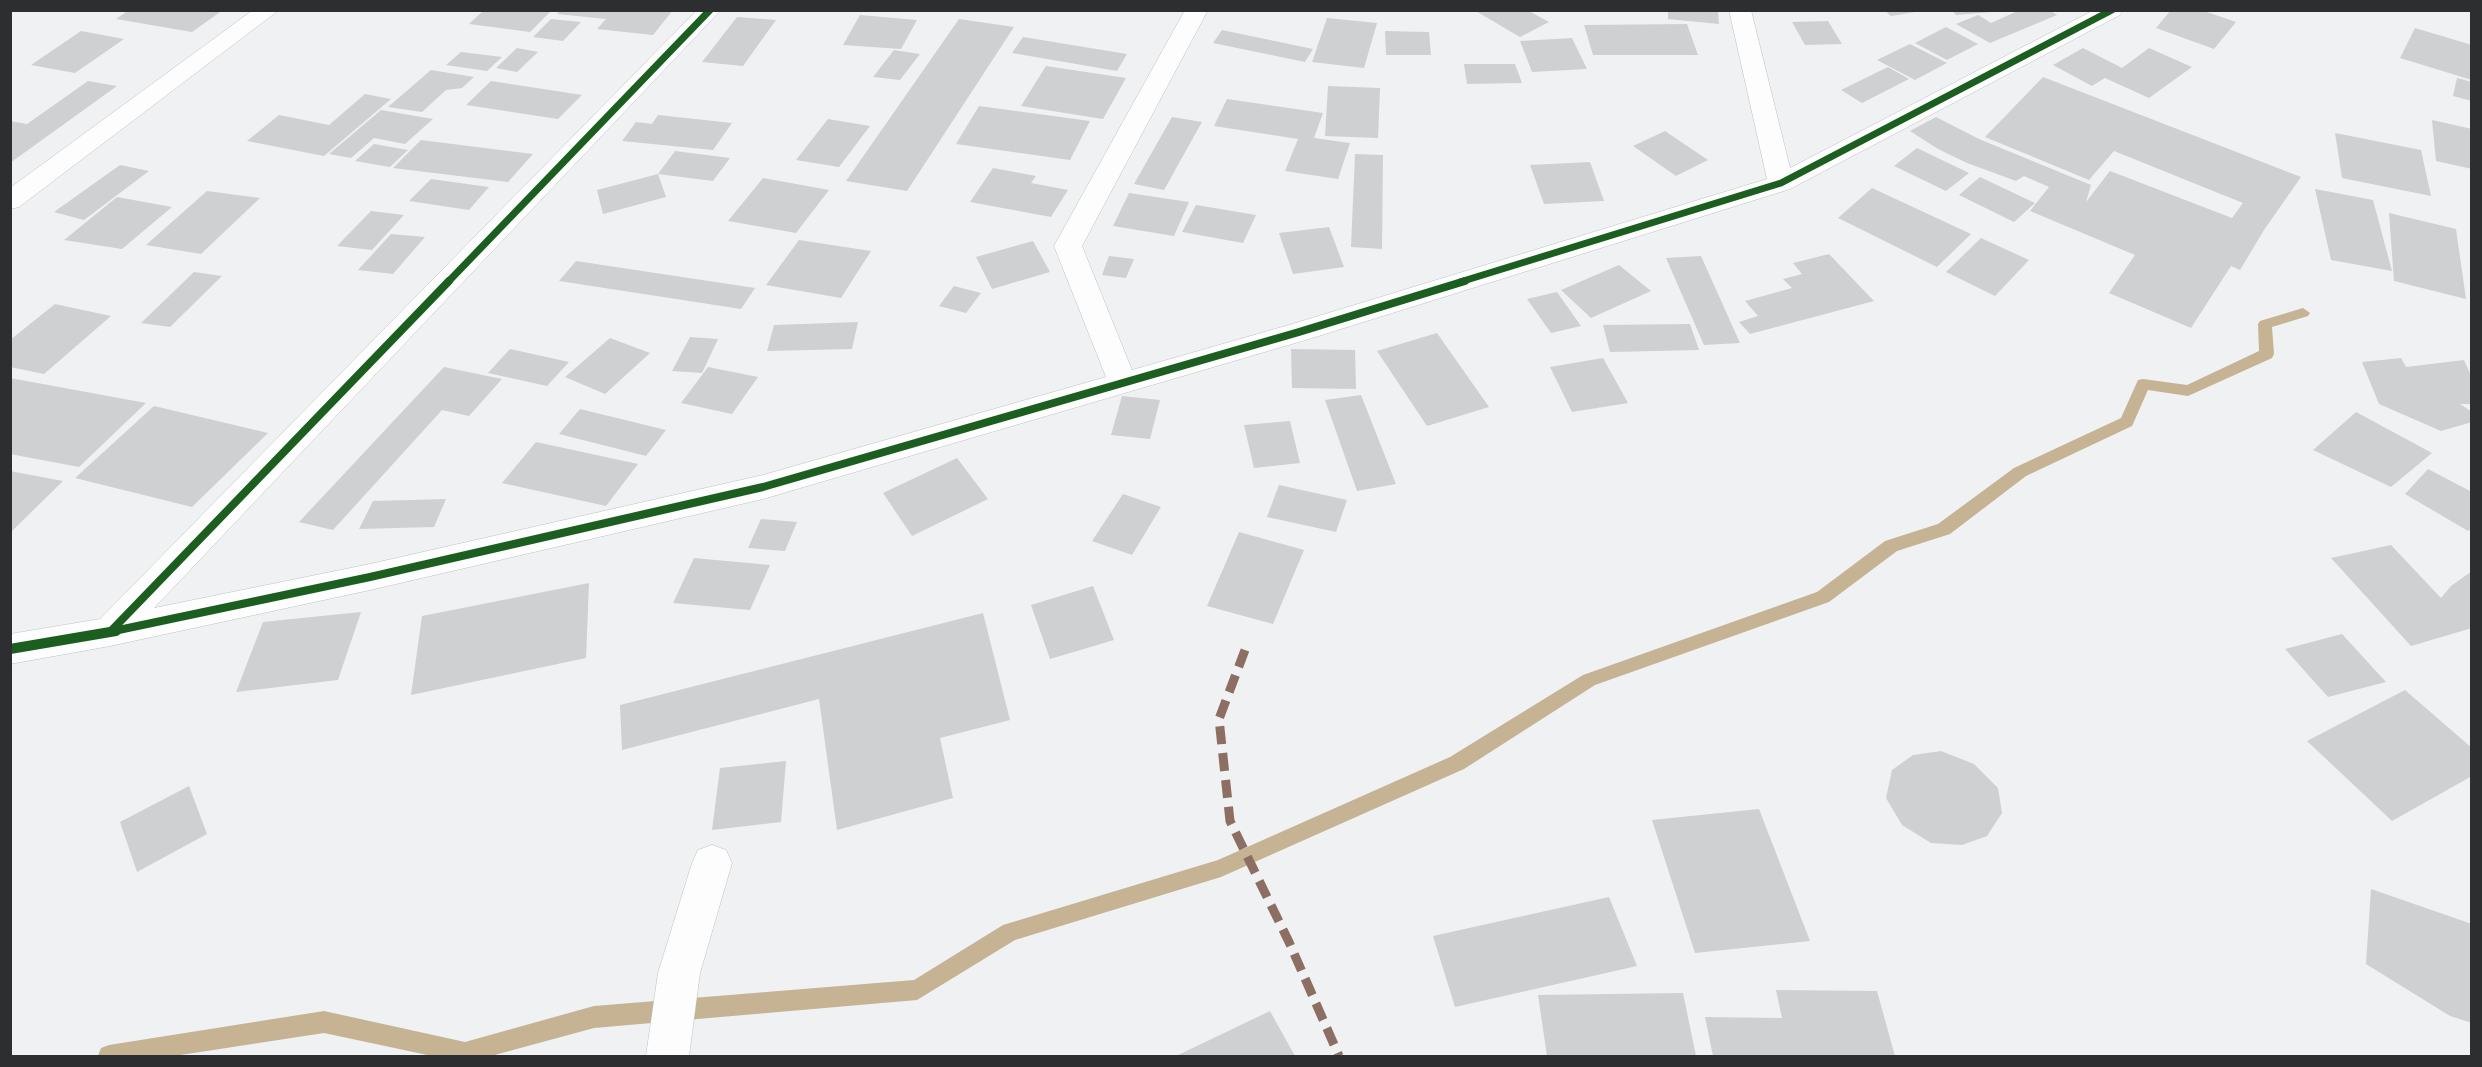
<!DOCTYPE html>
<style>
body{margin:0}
#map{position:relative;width:2482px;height:1067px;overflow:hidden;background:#eff1f3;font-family:"DM Sans",sans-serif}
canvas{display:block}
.frame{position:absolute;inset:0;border:12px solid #2c2e2f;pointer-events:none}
</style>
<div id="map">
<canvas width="2482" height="1067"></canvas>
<div class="frame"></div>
</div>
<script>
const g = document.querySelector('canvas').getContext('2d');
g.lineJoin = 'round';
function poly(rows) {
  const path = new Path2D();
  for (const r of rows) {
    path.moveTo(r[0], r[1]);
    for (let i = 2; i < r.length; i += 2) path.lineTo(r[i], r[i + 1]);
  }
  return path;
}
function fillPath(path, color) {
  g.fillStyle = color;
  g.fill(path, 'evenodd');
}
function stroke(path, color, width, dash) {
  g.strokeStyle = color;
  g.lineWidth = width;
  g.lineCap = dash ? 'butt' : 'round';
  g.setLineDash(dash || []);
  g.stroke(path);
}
const stream = poly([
 [2303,308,2310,313,2308,316,2272,327,2274,354,2272,358,2188,396,2148,390,2132,426,2026,476,1950,534,1897,551,1829,602,1595,685,1464,769,1221,877,1015,940,917,1000,594,1028,491,1056,432,1056,324,1033,174,1056,98,1056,101,1048,109,1045,324,1011,465,1042,594,1006,914,980,1003,925,1218,860,1450,757,1583,675,1817,592,1885,541,1938,524,2014,468,2121,418,2138,380,2143,379,2187,385,2259,351,2258,324,2260,321,2303,308]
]);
const building = poly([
 [129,10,223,10,192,32,116,19],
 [484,10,552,10,530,32,469,24],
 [560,10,673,10,653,35,597,29,606,19,557,14],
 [1474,10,1527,10,1549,22,1520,37],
 [1668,10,1718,10,1719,24,1668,19],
 [1884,10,1915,10,1915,12,1891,16],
 [1952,10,1991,10,1992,12,1956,15],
 [2020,10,2049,10,2057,15,1990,43,1956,24,1978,15,1991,23],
 [2171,10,2201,10,2236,22,2214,49,2156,28],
 [860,15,917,20,901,49,843,45],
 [737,17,776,20,743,66,702,62],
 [1327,18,1377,23,1364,68,1312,62],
 [551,19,581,22,563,41,533,37],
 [959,19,1014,27,907,191,846,181],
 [1828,21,1842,44,1805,45,1792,22],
 [1687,24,1698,55,1593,55,1584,25],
 [1946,27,1978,44,1947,60,1915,43],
 [2415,28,2472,45,2472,80,2400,58],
 [1222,30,1313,49,1305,62,1213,43],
 [81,31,124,39,75,73,31,65],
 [1385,31,1429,32,1431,55,1386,55],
 [1023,37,1127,54,1117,71,1012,53],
 [1572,38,1587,69,1532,72,1520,41],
 [1910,44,1947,63,1915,80,1877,60],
 [517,48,538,52,517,72,496,68],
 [2083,48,2122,68,2149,48,2192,67,2149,98,2105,78,2092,86,2053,65],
 [894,50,920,54,900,80,873,77],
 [461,52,502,57,487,71,446,65],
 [1464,64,1515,64,1522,83,1467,84],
 [1046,66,1126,78,1103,119,1021,106],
 [1888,67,1909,79,1862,103,1841,90],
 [431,70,474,77,462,88,446,90,422,112,388,107],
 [2043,77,2301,177,2264,230,2240,270,2231,266,2191,328,2109,293,2135,255,2030,211,2049,187,2024,176,2016,181,1967,163,1938,149,1910,131,1936,117,1979,139,2091,185,2086,202,2110,171,2232,218,2243,203,2114,151,2089,180,1985,137],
 [2457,78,2472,82,2472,101,2453,96],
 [88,81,117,86,10,163,10,121,27,124],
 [491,81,582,95,558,119,466,105],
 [1328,86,1380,88,1378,138,1325,136],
 [365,94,391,99,324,156,247,141,279,115,329,125],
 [1227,99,1323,113,1314,138,1350,143,1338,179,1285,171,1298,139,1214,126],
 [979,106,1090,121,1070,160,956,144],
 [381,110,433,119,405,144,374,138,351,158,329,154],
 [658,115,732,123,713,150,622,141,636,122,652,124],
 [1172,117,1202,122,1164,190,1134,184],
 [828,119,870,126,839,167,796,160],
 [2432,120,2472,129,2472,169,2436,161],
 [1665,131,1708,160,1676,176,1633,146],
 [2335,133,2421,150,2431,196,2342,178],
 [421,140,533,154,508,182,393,168],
 [374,144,408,150,390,167,355,161],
 [1917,148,1969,173,1946,191,1894,166],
 [675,151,730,158,713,181,658,174,666,197,603,214,597,190,658,174],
 [1355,154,1383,155,1382,249,1351,247],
 [1590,162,1604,201,1544,204,1530,165],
 [120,165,149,171,84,220,54,212],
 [993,168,1036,176,1031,183,1068,190,1051,217,970,202],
 [1980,177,2035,203,2014,222,1959,195],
 [763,178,829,190,796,233,728,221],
 [431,179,489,187,469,210,409,201],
 [1872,188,1971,234,1937,267,1838,218],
 [2315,189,2373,200,2392,271,2331,260],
 [207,191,260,198,201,254,146,245],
 [1129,193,1189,202,1174,236,1113,226],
 [117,197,172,207,122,249,64,240],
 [1196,205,1256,215,1243,243,1182,232],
 [371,211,404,215,372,250,337,246],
 [2389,213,2456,229,2466,299,2394,281],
 [1329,227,1344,267,1293,274,1279,233],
 [391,234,425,237,393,274,358,270],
 [1981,238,2029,260,1995,296,1946,272],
 [799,240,871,251,841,298,766,285],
 [1033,241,1050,272,992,289,976,257],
 [1829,254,1874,301,1750,334,1739,322,1758,316,1745,301,1792,288,1783,279,1802,274,1793,263],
 [1109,256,1134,259,1126,278,1102,275],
 [1701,256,1740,343,1704,345,1666,258],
 [576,261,755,288,741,309,559,281],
 [1619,265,1651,291,1591,318,1561,290],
 [194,272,222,276,170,327,141,323],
 [954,286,981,293,966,313,939,306],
 [1557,292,1581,326,1551,333,1527,299],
 [55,304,111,316,44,374,10,367,10,340],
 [858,322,852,349,767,351,774,325],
 [1690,324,1699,350,1610,352,1603,325],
 [1437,333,1489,407,1427,426,1377,351],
 [690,337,718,339,702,373,672,371],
 [610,338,650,353,605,394,565,377],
 [510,349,569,362,547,386,488,373],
 [1291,349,1355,350,1356,389,1292,388],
 [1603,358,1628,403,1572,412,1550,367],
 [2401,358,2406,367,2464,360,2472,378,2472,404,2460,404,2472,412,2472,422,2441,431,2379,404,2362,362],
 [444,367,502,379,469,416,442,410,333,530,299,522],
 [708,367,758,377,732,414,681,403],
 [10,378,146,403,79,467,10,454],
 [1361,395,1396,484,1357,491,1325,400],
 [1122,396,1160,400,1150,439,1111,435],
 [154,406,268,433,192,507,75,478],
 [580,409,666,430,646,456,559,434],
 [2356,412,2432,453,2391,487,2313,450],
 [1290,421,1300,463,1254,468,1244,425],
 [536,442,638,464,606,506,502,483],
 [957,458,988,499,912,536,883,493],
 [2428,469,2472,492,2472,528,2468,531,2405,494],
 [10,471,63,481,10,533],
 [1279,485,1347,500,1336,532,1267,517],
 [1123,494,1161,507,1132,555,1092,541],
 [446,499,434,527,359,529,373,501],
 [761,519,797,522,785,551,748,548],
 [1239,532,1304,550,1273,624,1207,606],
 [2391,545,2441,598,2451,586,2472,571,2472,628,2411,646,2331,558],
 [694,558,770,565,750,610,673,603],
 [589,583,586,658,411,695,422,616],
 [1093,586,1114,640,1050,659,1031,605],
 [361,612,338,680,236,692,263,622],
 [983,613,1010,720,940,738,953,798,837,830,819,699,622,750,620,705],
 [2342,634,2386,682,2328,697,2285,649],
 [2405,690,2472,748,2472,776,2392,821,2307,741],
 [1941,751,1974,764,1998,788,2002,813,1987,836,1962,845,1931,843,1902,825,1886,798,1892,770,1913,755],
 [786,761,781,822,712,830,720,768],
 [189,786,207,834,137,872,120,822],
 [1759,809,1810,941,1695,953,1652,820],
 [2371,889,2472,924,2472,1023,2450,1016,2366,964],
 [1609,897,1637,966,1455,1007,1433,936],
 [1776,990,1877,991,1895,1056,1713,1056,1705,1017,1782,1018],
 [1683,993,1696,1056,1547,1056,1538,995],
 [1270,1011,1295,1056,1176,1056]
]);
const minor = poly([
 [253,10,279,10,19,207,10,209,10,188,253,10],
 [697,10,721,10,154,608,370,564,763,475,1106,377,1054,246,1185,10,1208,10,1082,246,1132,370,1289,325,1767,179,1729,10,1751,10,1790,168,2094,10,2123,10,2120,15,1790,189,1309,339,763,499,370,590,110,646,10,664,10,634,100,619,697,10],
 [712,845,726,850,732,863,700,973,689,1056,646,1056,658,973,692,863,698,850,712,845]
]);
const quiet = poly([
 [1245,650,1219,719,1230,821,1289,942,1339,1056]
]);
const cyclewayFar2 = poly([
 [448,282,710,10],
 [1460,282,1781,183,2112,10]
]);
const cyclewayFar1 = poly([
 [109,632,370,577,763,487,1299,332,1465,281],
 [110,632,449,281]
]);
const cycleway = poly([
 [10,649,116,631]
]);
fillPath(stream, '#c5b394');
fillPath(building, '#cfd0d2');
stroke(minor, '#bec0c2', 1);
fillPath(minor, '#fdfdfd');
stroke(quiet, '#8d6e63', 9, [18, 9]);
stroke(cyclewayFar2, '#1b5e20', 7);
stroke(cyclewayFar1, '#1b5e20', 8);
stroke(cycleway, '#1b5e20', 10);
</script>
